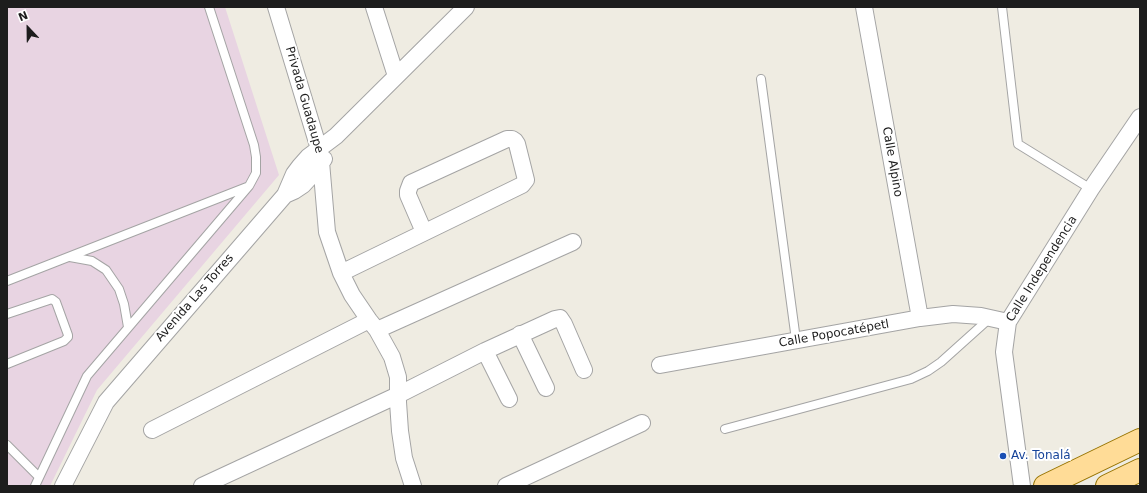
<!DOCTYPE html>
<meta charset="utf-8">
<style>
body{margin:0}
#map{position:relative;width:1147px;height:493px;overflow:hidden;background:#efece2;font-family:"DejaVu Sans",sans-serif}
canvas{display:block}
.frame{position:absolute;inset:0;border:8px solid #1d1d1d;pointer-events:none}
.north{position:absolute;left:8px;top:8px;width:40px;height:40px;-webkit-text-stroke:3px #fff;paint-order:stroke;rotate:338deg;font-size:11px;font-weight:700;line-height:16px;text-align:center;color:#1d1d1d}
.north::after{content:'';display:block;margin:auto;width:14px;height:18px;background:#1d1d1d;clip-path:polygon(50% 0,100% 100%,50% 72%,0 100%)}
</style>
<div id="map">
<canvas width="1147" height="493"></canvas>
<div class="frame"></div>
<div class="north">N</div>
</div>
<script>
const g = document.querySelector('canvas').getContext('2d');
g.lineJoin = 'round';
function fillPath(path, color) {
  g.fillStyle = color;
  g.fill(path, 'evenodd');
}
function poly(rows) {
  const path = new Path2D();
  for (const r of rows) {
    path.moveTo(r[0], r[1]);
    for (let i = 2; i < r.length; i += 2) path.lineTo(r[i], r[i + 1]);
  }
  return path;
}
function stroke(path, color, width, dash) {
  g.strokeStyle = color;
  g.lineWidth = width;
  g.lineCap = dash ? 'butt' : 'round';
  g.setLineDash(dash || []);
  g.stroke(path);
}
function drawText(font, color, halo, rows, align = 'center') {
  g.font = font + ' "DejaVu Sans",sans-serif';
  g.lineWidth = 4;
  g.setLineDash([]);
  g.textBaseline = 'middle';
  g.strokeStyle = halo;
  g.fillStyle = color;
  for (const [text, x, y, turn = 0] of rows) {
    g.save();
    g.translate(x, y);
    g.rotate((+turn || 0) * Math.PI / 180);
    g.textAlign = isNaN(turn) ? turn : align;
    if (halo) g.strokeText(text, 0, 0);
    g.fillText(text, 0, 0);
    g.restore();
  }
}
const industrial = poly([
 [7,7,225,7,279,175,97,390,50,486,7,486]
]);
const lane = poly([
 [1002,7,1018,144,1091,189],
 [761,79,796,340],
 [70,257,92,261,106,270,119,289,124,304,128,327],
 [7,281,247,187],
 [7,314,52,299,56,302,68,335,68,337,64,341,7,364],
 [725,429,911,379,928,371,941,362,990,318],
 [7,445,39,477],
 [35,486,87,376,249,186,256,173,256,157,254,145,209,7]
]);
const street = poly([
 [276,7,319,149,321,162,327,232,341,273,352,295,369,320,377,330,392,357,398,377,398,402,400,431,404,458,413,486],
 [374,7,396,76],
 [864,7,920,318],
 [285,195,294,191,303,185,313,174,324,159],
 [341,273,522,185,526,180,517,144,515,141,512,139,507,139,411,183,408,191,408,195,424,232],
 [377,330,573,242],
 [520,334,546,388],
 [485,351,509,399],
 [660,365,920,318,953,314,981,316,1008,322],
 [152,430,369,320],
 [63,486,106,402,285,195,294,174,300,166,308,157,336,136,466,7],
 [202,486,398,395,485,351,555,319,560,318,564,324,584,370],
 [506,486,642,423],
 [1022,486,1004,352,1008,322,1091,189,1140,117]
]);
const primary = poly([
 [1045,486,1140,440],
 [1107,486,1140,470]
]);
const markers = [
 [1003,456,4,"#1a4fb4"]
];
const streetNames = [
 ["Privada Guadaupe",304,100,74],
 ["Calle Alpino",892,162,80],
 ["Calle Independencia",1042,269,-58],
 ["Avenida Las Torres",195,298,-49],
 ["Calle Popocatépetl",834,334,-10]
];
const transitNames = [
 ["Av. Tonalá",1011,456]
];
fillPath(industrial, '#e8d4e2');
stroke(lane, '#a4a4a4', 10);
stroke(street, '#a4a4a4', 18);
stroke(primary, '#967300', 24);
stroke(lane, '#fff', 8);
stroke(street, '#fff', 16);
stroke(primary, '#ffdc97', 22);
for (const [x, y, r, color] of markers) {
  const dot = new Path2D();
  dot.arc(x, y, r, 0, 2 * Math.PI);
  g.fillStyle = color;
  g.fill(dot);
  stroke(dot, '#fff', 1.5);
}
drawText('12px', '#1d1d1d', '#fff', streetNames);
drawText('12px', '#164399', '#fff', transitNames, 'left');
</script>
